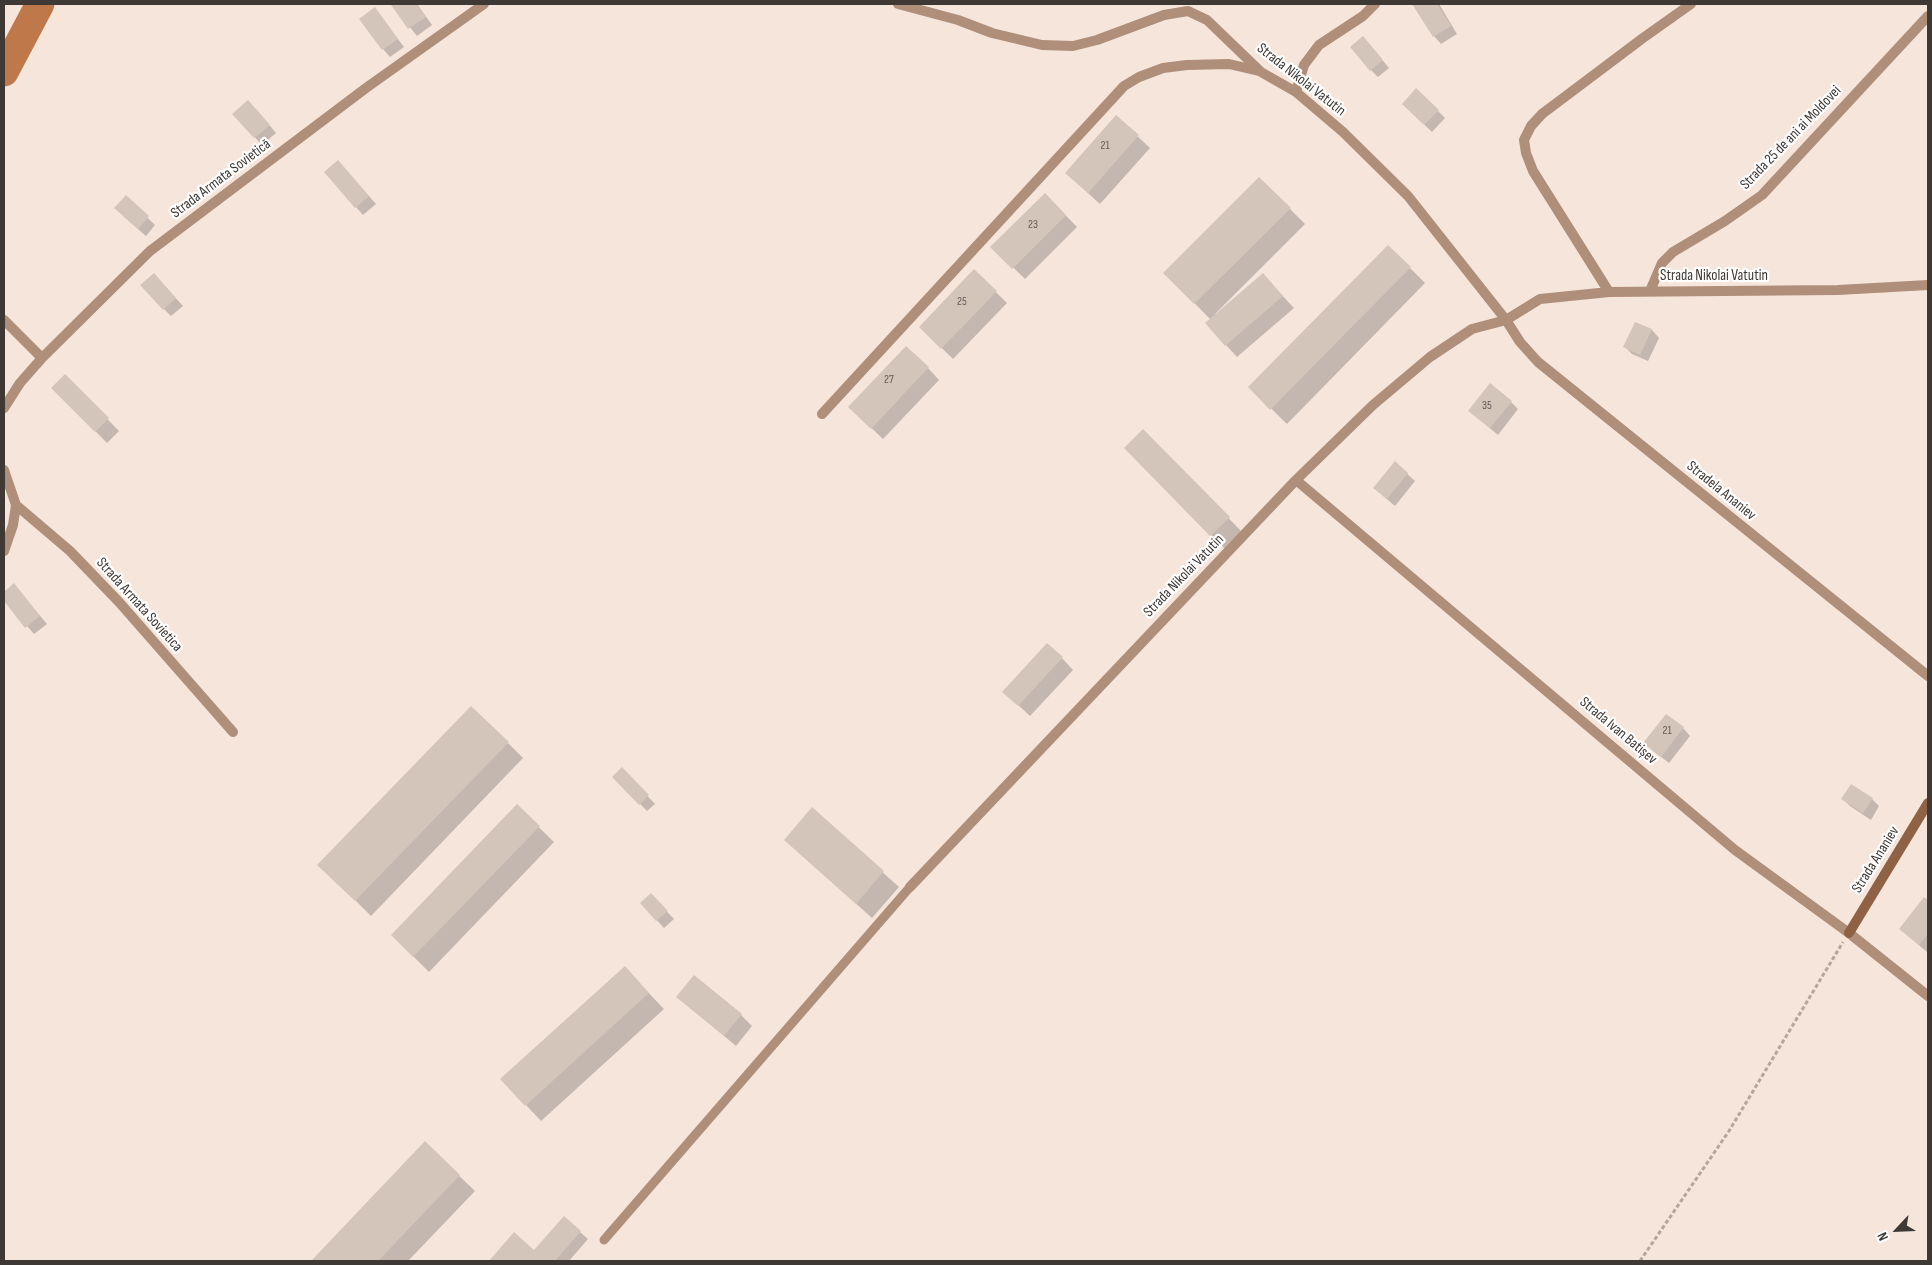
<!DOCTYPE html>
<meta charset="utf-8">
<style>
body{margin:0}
#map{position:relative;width:1932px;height:1265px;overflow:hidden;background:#f5e5db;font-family:"Sofia Sans Condensed",sans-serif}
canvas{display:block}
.frame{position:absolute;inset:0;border:5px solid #3f3935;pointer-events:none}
.north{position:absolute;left:1872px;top:1205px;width:50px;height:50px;-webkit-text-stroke:4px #fff;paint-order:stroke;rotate:245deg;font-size:14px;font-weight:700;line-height:20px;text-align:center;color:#3f3935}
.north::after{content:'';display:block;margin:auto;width:18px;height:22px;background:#3f3935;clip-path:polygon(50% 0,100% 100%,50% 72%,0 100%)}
</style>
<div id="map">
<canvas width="1932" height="1265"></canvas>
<div class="frame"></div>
<div class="north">N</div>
</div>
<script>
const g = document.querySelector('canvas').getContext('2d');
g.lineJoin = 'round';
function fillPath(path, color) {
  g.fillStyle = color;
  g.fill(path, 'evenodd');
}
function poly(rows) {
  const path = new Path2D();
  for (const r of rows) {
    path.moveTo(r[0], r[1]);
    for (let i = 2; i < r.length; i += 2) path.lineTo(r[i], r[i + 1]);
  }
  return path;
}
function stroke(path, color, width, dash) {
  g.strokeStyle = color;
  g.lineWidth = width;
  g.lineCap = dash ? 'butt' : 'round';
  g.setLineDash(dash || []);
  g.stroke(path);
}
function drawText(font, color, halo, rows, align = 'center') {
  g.font = font + ' "Sofia Sans Condensed",sans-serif';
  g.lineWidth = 4.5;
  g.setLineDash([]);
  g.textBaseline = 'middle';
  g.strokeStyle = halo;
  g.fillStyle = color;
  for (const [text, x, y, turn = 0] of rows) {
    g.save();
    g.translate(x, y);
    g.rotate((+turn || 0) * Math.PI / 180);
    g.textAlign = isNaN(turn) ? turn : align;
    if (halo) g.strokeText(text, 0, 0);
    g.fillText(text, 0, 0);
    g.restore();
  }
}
const shadow = poly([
 [396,4,417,4,432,25,417,36,393,6],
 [1414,4,1439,4,1457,34,1441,44,1434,36],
 [375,9,404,47,390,57,383,49],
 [1370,45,1389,68,1378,77,1371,70],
 [1403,104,1438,111,1445,118,1432,132],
 [256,109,276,133,262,145,234,114],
 [1116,116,1150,148,1100,204,1066,173],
 [338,161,376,204,363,215,356,207],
 [1259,178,1305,224,1215,314,1217,315,1263,275,1294,308,1237,357,1226,345,1211,320,1165,273],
 [1045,194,1077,227,1025,279,992,247],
 [126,197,155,225,146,236,123,216],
 [1388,246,1425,283,1287,424,1249,387],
 [974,271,1007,303,953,359,920,327],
 [161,282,183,306,171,316,164,309],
 [1636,323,1652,330,1659,338,1648,361,1632,354,1625,347],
 [928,368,939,380,883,439,861,418],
 [65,376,119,431,107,443,53,388],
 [1511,402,1518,409,1498,435,1469,411],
 [1143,430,1244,534,1227,551,1126,448],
 [1395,463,1415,481,1395,506,1382,495],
 [14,585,47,624,34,634,4,599,4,593],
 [1062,658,1073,670,1030,716,1016,703],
 [1683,728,1690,736,1669,763,1652,750],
 [508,743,523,758,371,916,335,880],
 [622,769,655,804,647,811,614,777],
 [1843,799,1872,799,1879,806,1871,820,1850,806],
 [517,806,554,842,429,972,392,935],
 [812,809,899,887,872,918,785,840],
 [651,895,674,919,664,928,641,903],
 [1924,899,1928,902,1927,952,1900,929],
 [640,984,664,1009,541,1121,526,1105],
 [678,997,741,1015,752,1026,736,1046],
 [425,1143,475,1191,408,1261,313,1261],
 [580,1232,588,1239,569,1261,491,1261,514,1234,534,1252]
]);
const river = poly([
 [4,72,40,4]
]);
const building = poly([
 [394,4,416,4,426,17,408,29,391,5],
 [1412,4,1437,4,1451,26,1433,37],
 [375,7,398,39,382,50,359,19],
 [1363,36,1383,60,1370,71,1350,47],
 [1416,88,1439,110,1424,125,1402,104],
 [248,100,270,125,254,138,232,114],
 [1116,115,1139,135,1088,193,1065,173],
 [338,160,369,196,355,208,324,172],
 [1259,177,1291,208,1194,304,1163,273],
 [1045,193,1066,215,1012,269,990,247],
 [126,195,149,216,138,229,114,208],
 [1388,245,1411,267,1270,410,1248,387],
 [974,269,997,291,941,349,919,327],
 [154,273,176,298,163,310,140,285],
 [1263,273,1283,296,1225,346,1205,323],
 [1635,322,1652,329,1640,355,1623,347],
 [906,346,929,367,871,429,848,407],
 [65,374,109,418,95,432,51,388],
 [1490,383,1512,401,1490,428,1468,411],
 [1143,429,1230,517,1210,536,1124,448],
 [1395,461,1408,473,1387,499,1373,488],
 [14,583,40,616,25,628,4,601,4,592],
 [1047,643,1063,657,1018,706,1002,692],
 [471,706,509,742,355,901,317,865],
 [1666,714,1684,727,1661,757,1643,743],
 [622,767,649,795,639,805,612,777],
 [1851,784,1873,798,1863,813,1841,799],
 [517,804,540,826,413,957,391,935],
 [812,807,884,871,856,904,784,840],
 [651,893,668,911,656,921,640,903],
 [1924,897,1928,900,1928,934,1919,945,1899,929],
 [625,966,649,993,525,1106,500,1079],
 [694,975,742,1014,724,1036,676,997],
 [425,1141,460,1175,378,1261,311,1261],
 [564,1216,581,1231,555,1261,489,1261,514,1232,534,1250]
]);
const path = poly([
 [1640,1261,1729,1131,1843,942]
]);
const lane = poly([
 [604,1240,910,887]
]);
const street = poly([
 [898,4,958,20,992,33,1042,45,1073,46,1097,40,1164,15,1188,11,1207,20,1261,72,1296,92,1343,132,1408,196,1506,320,1520,342,1538,362,1928,676],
 [1296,92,1304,65,1319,45,1363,16,1375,4],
 [1650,291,1662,263,1673,252,1725,221,1762,195,1928,16],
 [1609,292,1533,171,1526,153,1524,140,1531,126,1542,114,1643,38,1691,4],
 [4,320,42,358],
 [4,408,20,383,42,358,150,251,366,88,484,4],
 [822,414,1124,86,1139,77,1163,68,1187,65,1229,64,1259,71],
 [4,470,16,505,13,525,4,551],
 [1296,480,1735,850,1849,933,1928,996],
 [16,505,70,551,119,602,233,732],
 [910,887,1296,480,1373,405,1430,357,1472,329,1506,320,1540,299,1609,292,1838,290,1928,285]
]);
const secondary = poly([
 [1849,933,1928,803]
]);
const numberNames = [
 ["21",1105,146],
 ["23",1033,225],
 ["25",962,302],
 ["27",889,380],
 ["35",1487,406],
 ["21",1667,731]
];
const streetNames = [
 ["Strada Nikolai Vatutin",1301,80,38],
 ["Strada 25 de ani ai Moldovei",1791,138,-46],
 ["Strada Armata Sovietică",221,179,-37],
 ["Strada Nikolai Vatutin",1714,276],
 ["Stradela Ananiev",1721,491,39],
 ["Strada Nikolai Vatutin",1184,576,-46],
 ["Strada Armata Sovietica",139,605,48],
 ["Strada Ivan Batișev",1618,731,40],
 ["Strada Ananiev",1876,860,-58]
];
fillPath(shadow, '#0003');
stroke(river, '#bf7849', 29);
fillPath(building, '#d4c5bb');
stroke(path, '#b2a69e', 3, [4, 2.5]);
stroke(lane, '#af8e7a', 9);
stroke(street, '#af8e7a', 10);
stroke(secondary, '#906245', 10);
drawText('12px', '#645c56', null, numberNames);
drawText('15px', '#3f3935', '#fff', streetNames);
</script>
